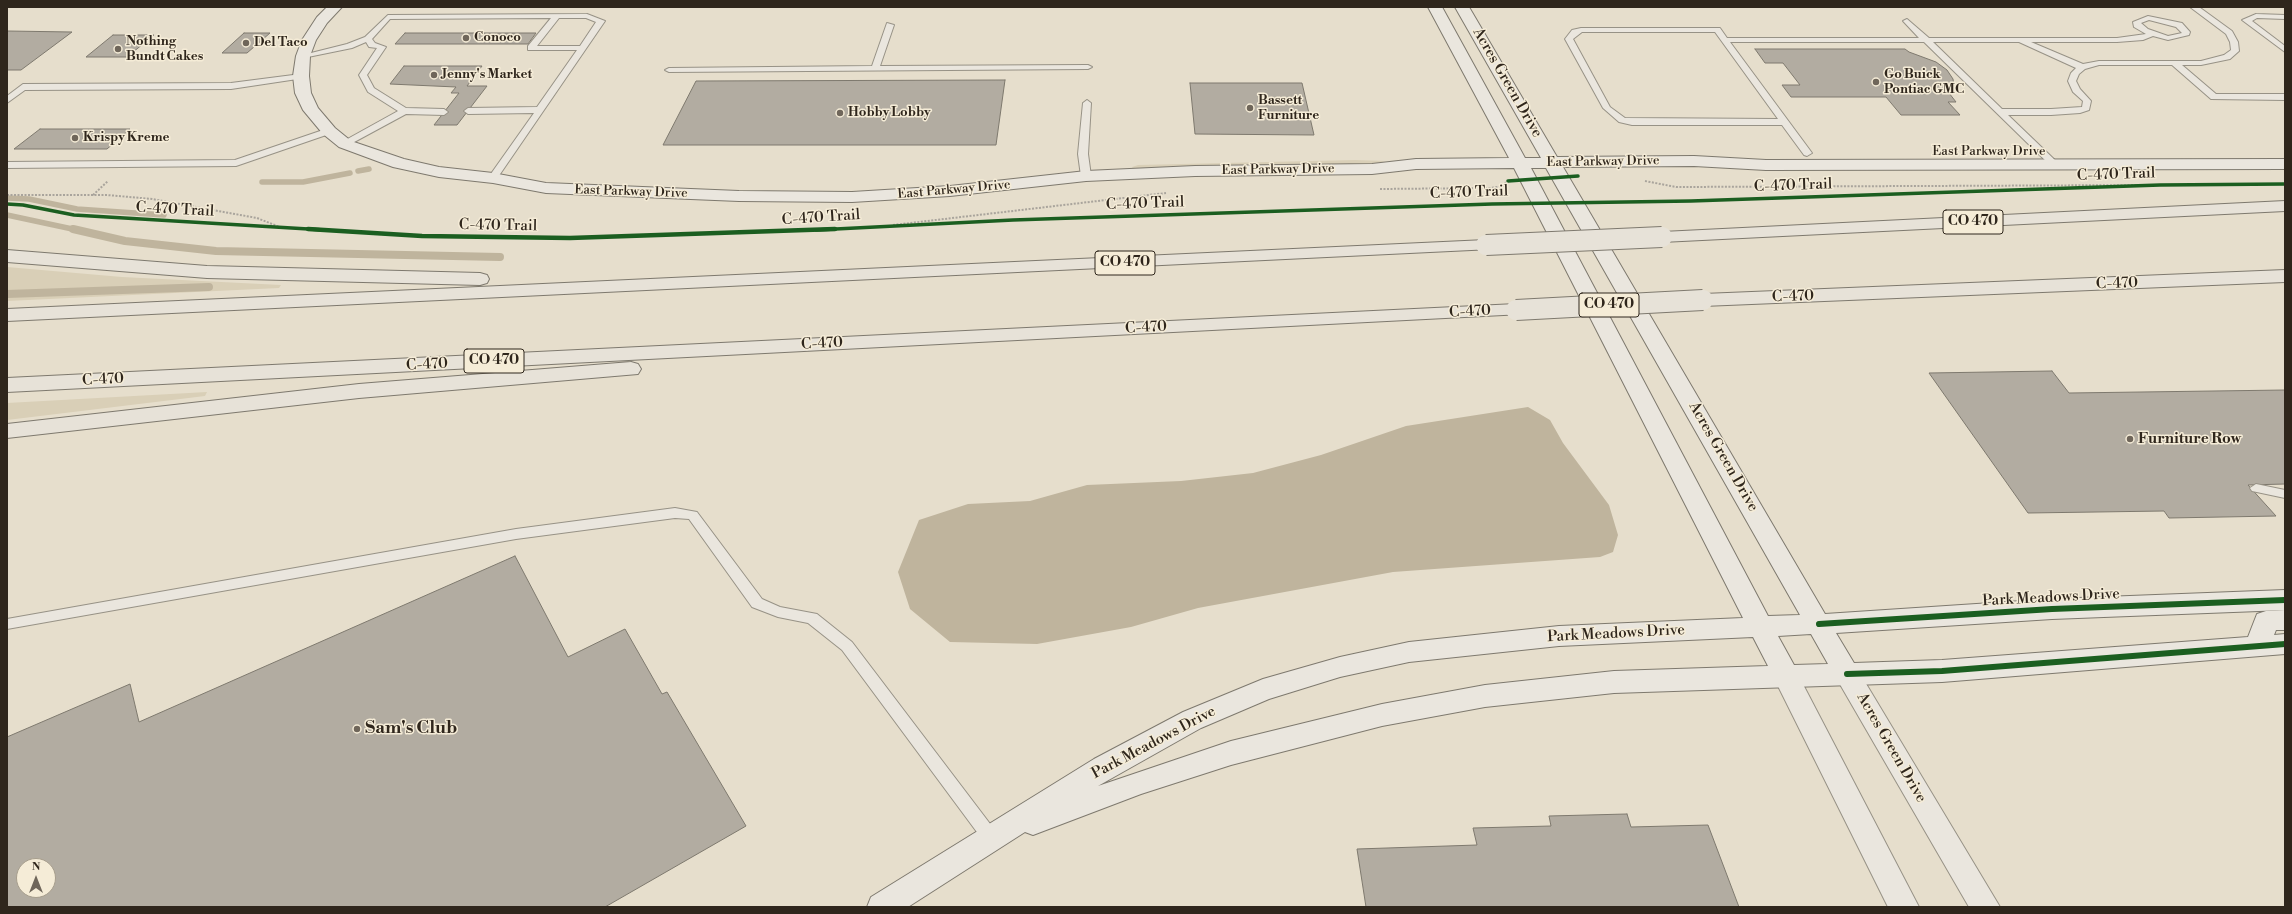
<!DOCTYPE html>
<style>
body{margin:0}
#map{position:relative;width:2292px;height:914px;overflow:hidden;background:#e6decc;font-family:"Libre Bodoni",serif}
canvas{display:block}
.frame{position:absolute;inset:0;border:8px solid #2f261c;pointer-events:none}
.north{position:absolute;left:16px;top:858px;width:40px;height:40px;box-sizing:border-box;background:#f5ecd7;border:1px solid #a69d8c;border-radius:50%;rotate:0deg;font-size:11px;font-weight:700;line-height:16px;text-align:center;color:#2f261c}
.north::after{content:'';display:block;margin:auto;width:14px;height:18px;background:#6f665a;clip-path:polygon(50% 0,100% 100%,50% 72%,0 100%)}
</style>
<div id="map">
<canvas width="2292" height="914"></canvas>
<div class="frame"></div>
<div class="north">N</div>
</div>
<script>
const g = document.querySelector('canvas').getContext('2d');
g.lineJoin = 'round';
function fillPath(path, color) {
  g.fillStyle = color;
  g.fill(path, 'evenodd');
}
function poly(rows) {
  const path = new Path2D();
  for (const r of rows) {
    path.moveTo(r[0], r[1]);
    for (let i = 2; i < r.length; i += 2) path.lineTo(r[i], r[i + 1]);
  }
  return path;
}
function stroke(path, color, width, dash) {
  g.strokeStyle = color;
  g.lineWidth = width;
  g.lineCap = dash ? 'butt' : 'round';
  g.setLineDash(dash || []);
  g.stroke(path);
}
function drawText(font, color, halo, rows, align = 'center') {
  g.font = font + ' "Libre Bodoni",serif';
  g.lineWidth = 3;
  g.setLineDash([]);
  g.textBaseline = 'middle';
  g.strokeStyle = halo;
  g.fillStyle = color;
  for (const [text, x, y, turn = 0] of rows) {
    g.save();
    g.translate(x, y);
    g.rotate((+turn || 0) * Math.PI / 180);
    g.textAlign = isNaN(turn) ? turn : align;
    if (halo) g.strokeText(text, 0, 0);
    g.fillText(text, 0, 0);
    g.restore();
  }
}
const green = poly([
 [1355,160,1386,161,1369,165,1133,169,1132,167,1138,165],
 [7,267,122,277,281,285,279,288,7,301],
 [207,392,205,396,7,420,7,403]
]);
const water = poly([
 [1528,407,1550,420,1563,443,1609,505,1618,535,1613,552,1600,557,1393,572,1198,608,1131,627,1037,644,950,642,910,609,898,572,919,520,968,504,1030,501,1087,485,1181,481,1253,473,1321,455,1406,426]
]);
const streamFar1 = poly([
 [358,171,369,169],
 [262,182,303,182,350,173],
 [7,198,29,199,77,209,164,215],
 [7,215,77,230]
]);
const stream = poly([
 [73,229,125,241,216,251,500,257],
 [7,294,209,287]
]);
const building = poly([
 [7,31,72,32,21,70,7,70,7,31],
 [244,33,270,33,247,53,222,53,244,33],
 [405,33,536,33,528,44,395,44,405,33],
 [113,35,154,35,127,57,86,57,113,35],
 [1755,49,1905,49,1909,52,1936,62,1947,70,1953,79,1954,86,1949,93,1956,102,1948,102,1960,115,1901,115,1886,97,1791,97,1782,85,1800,85,1783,63,1765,63,1755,49],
 [404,66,482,66,467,86,487,86,457,125,434,125,459,93,451,93,456,87,390,84,404,66],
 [1005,80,996,145,663,145,696,81,1005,80],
 [1190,83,1302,83,1314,135,1195,134,1190,83],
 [40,129,130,129,107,149,14,149,40,129],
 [2052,371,2069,393,2285,390,2285,484,2248,485,2276,516,2169,518,2164,511,2028,513,1929,373,2052,371],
 [515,556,568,657,625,629,662,694,667,692,746,826,605,907,7,907,7,737,130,684,139,722,515,556],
 [24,866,48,866,48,890,24,890,24,866],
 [1627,814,1631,827,1708,825,1739,907,1366,907,1357,849,1477,845,1473,828,1551,826,1549,816,1627,814]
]);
const path = poly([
 [1645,181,1676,187,2160,185],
 [1380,189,1491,188,1503,186,1506,182],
 [7,195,107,195,152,199,257,218,282,228],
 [93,195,108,181],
 [893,225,1166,193]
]);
const lane = poly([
 [2190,7,2199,7,2232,31,2238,42,2239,51,2230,59,2201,65,2182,65,2216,94,2285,94,2285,100,2211,99,2172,65,2099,65,2085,69,2079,74,2076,81,2080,89,2091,101,2089,110,2080,113,2051,115,2008,115,2058,163,2058,167,2055,168,2052,167,1924,42,1730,42,1812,153,1807,156,1804,155,1782,125,1632,125,1619,122,1603,108,1565,39,1572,30,1581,28,1720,28,1727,38,1919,38,1903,21,1907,19,1929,38,2117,38,2146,34,2134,27,2133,22,2148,16,2182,23,2190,32,2189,35,2168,40,2153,36,2143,40,2117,42,2031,42,2083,64,2099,61,2201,61,2224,55,2231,50,2230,42,2226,34,2190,7],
 [2149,20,2176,27,2182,33,2168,36,2148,29,2141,23,2149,20],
 [1582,32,1715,32,1778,119,1625,118,1610,107,1573,39,1582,32],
 [1933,42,2019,42,2076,68,2071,73,2068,81,2073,92,2083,101,2082,107,2051,109,2002,109,1933,42],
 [587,14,605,21,496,180,493,181,488,178,534,113,468,114,464,111,468,108,537,107,577,50,528,50,528,46,551,18,390,19,372,39,375,43,386,47,367,75,374,88,406,108,444,109,448,112,444,115,406,114,345,147,341,144,342,142,398,111,368,92,359,75,377,48,369,47,366,42,352,48,303,58,299,56,347,44,365,37,388,15,587,14],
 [559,18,586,18,596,22,580,46,537,46,559,18],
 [2256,14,2285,15,2285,19,2257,18,2252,21,2285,46,2285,52,2242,20,2256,14],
 [887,23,894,25,880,66,1088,65,1092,67,1088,69,669,72,665,70,669,68,872,66,887,23],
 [301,74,304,74,304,78,231,89,25,90,7,103,7,96,23,84,231,83,301,74],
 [1087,100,1091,103,1088,154,1091,176,1086,179,1081,176,1078,154,1083,103,1087,100],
 [329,128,333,131,332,133,236,166,7,168,7,162,235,160,329,128],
 [2256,484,2285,490,2285,498,2252,491,2250,488,2256,484],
 [675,508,697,512,762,599,780,607,817,614,852,642,997,833,999,838,997,843,991,845,985,843,842,650,808,623,778,617,752,607,689,519,675,518,516,539,7,629,7,619,516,529,675,508]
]);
const street = poly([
 [1847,663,1856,667,2000,907,1969,907,1834,674,1838,667,1847,663],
 [1786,665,1795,669,1919,907,1888,907,1773,676,1777,669,1786,665]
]);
const secondary = poly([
 [327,7,342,7,327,23,316,40,310,56,309,76,311,93,318,108,335,128,351,141,404,159,439,167,493,173,546,183,739,191,852,192,950,186,1086,171,1195,166,1372,164,1416,159,1509,158,1428,7,1442,7,1525,158,1541,158,1455,7,1469,7,1557,157,1694,156,1766,160,2285,159,2285,169,1766,170,1694,166,1563,167,1825,614,2052,599,2285,590,2285,610,2052,619,1836,633,1854,663,1942,660,2248,637,2257,614,2266,611,2285,610,2285,630,2276,630,2274,635,2285,634,2285,654,1942,682,1614,693,1485,707,1382,726,1231,765,1141,794,1033,835,1025,832,908,907,867,907,871,897,1094,759,1183,712,1263,679,1340,657,1409,642,1559,626,1743,618,1514,168,1416,169,1372,174,1195,176,1086,181,950,196,852,202,739,201,546,193,493,183,439,177,393,167,339,147,323,134,303,110,295,93,293,76,296,56,302,40,317,17,327,7],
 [1531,168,1546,168,1800,615,1768,616,1531,168],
 [1811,634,1828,664,1794,665,1778,636,1811,634],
 [1753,637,1768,666,1614,671,1485,685,1382,704,1231,741,1098,786,1201,728,1269,699,1340,677,1409,662,1559,646,1753,637]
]);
const highway = poly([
 [2285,201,2285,211,1662,242,1656,241,1653,237,1656,233,1662,232,2285,201],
 [1486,240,1492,241,1495,245,1492,249,7,321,7,309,1486,240],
 [7,250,207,266,480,273,487,275,489,279,487,283,480,285,207,278,7,262,7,250],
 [2285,270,2285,282,1703,306,1696,304,1693,300,1696,296,1703,294,2285,270],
 [1516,304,1523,306,1526,310,1523,314,7,392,7,378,1516,304],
 [631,362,638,364,641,369,638,374,359,398,7,438,7,424,359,384,631,362]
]);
const highwayBridge = poly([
 [1486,245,1662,237],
 [1516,310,1703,300]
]);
const cyclewayFar2 = poly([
 [1508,181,1578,176],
 [7,204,23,205,74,215,325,230],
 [816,230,1013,220,1492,204,1691,201,2160,185,2285,184]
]);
const cyclewayFar1 = poly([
 [308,229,422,236,570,238,835,229]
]);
const cycleway = poly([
 [1819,624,2052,609,2285,600],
 [1847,674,1942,671,2285,644]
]);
const markers = [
 [466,38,4,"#6f665a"],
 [246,43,4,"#6f665a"],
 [118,49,4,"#6f665a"],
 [434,75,4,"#6f665a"],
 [1876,82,4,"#6f665a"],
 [1250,108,4,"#6f665a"],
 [840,113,4,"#6f665a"],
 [75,138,4,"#6f665a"],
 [2130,439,4,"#6f665a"],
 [357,729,4,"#6f665a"]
];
const farPoinames = [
 ["Conoco",474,38],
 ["Nothing",126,42],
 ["Bundt Cakes",126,57],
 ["Del Taco",254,43],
 ["Jenny's Market",442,75],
 ["Go Buick",1884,75],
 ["Pontiac GMC",1884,90],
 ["Bassett",1258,101],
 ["Furniture",1258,116],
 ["Hobby Lobby",848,113],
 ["Krispy Kreme",83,138]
];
const farStreetnames = [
 ["East Parkway Drive",1989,152],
 ["East Parkway Drive",1603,162,-1],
 ["East Parkway Drive",1278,170,-1],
 ["East Parkway Drive",954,190,-5],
 ["East Parkway Drive",631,192,2]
];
const shields = [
 [1973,222,60],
 [1125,263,60],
 [1609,305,60],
 [494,361,60]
];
const shieldNames = [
 ["CO 470",1973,222],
 ["CO 470",1125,263],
 ["CO 470",1609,305],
 ["CO 470",494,361]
];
const streetNames = [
 ["Acres Green Drive",1507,83,60],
 ["C-470 Trail",2116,175,-2],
 ["C-470 Trail",1793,186,-2],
 ["C-470 Trail",1469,193,-2],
 ["C-470 Trail",1145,204,-2],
 ["C-470 Trail",175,210,3],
 ["C-470 Trail",821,218,-4],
 ["C-470 Trail",498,226,1],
 ["C-470",2117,284,-2],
 ["C-470",1793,297,-2],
 ["C-470",1470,312,-3],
 ["C-470",1146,328,-3],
 ["C-470",822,344,-3],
 ["C-470",427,365,-3],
 ["C-470",103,380,-3],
 ["Acres Green Drive",1723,457,60],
 ["Park Meadows Drive",2051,598,-3],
 ["Park Meadows Drive",1616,634,-3],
 ["Park Meadows Drive",1154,743,-28],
 ["Acres Green Drive",1891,748,60]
];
const poiNames = [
 ["Furniture Row",2138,439]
];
const nearPoinames = [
 ["Sam's Club",365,729]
];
fillPath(green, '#d9cfb7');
fillPath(water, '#bfb49d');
stroke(streamFar1, '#bfb49d', 5.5);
stroke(stream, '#bfb49d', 8);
fillPath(building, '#b2aca1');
stroke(building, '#7e796e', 1);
stroke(lane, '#979286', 2);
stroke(street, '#979286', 2);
stroke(secondary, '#7e796e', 2);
stroke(highway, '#7e796e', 2);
stroke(path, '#a9a49c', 2, [2, 1.5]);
fillPath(lane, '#eae6de');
fillPath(street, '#eae6de');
fillPath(secondary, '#eae6de');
fillPath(highway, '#e7e2d8');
stroke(highwayBridge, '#7e796e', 22, []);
stroke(highwayBridge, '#e7e2d8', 20);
stroke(cyclewayFar2, '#1b5e20', 3.5);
stroke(cyclewayFar1, '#1b5e20', 4.5);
stroke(cycleway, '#1b5e20', 6);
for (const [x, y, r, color] of markers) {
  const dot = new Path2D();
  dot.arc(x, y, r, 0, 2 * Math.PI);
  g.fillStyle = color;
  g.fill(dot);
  stroke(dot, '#f5ecd7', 1.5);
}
drawText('bold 13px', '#2f261c', '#f5ecd7', farPoinames, 'left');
drawText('13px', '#2f261c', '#f5ecd7', farStreetnames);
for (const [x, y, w] of shields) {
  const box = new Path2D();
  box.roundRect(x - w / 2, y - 12, w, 24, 3);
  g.fillStyle = '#f5ecd7';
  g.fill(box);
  stroke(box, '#2f261c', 1);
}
drawText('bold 14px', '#2f261c', null, shieldNames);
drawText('15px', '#2f261c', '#f5ecd7', streetNames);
drawText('bold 15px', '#2f261c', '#f5ecd7', poiNames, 'left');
drawText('bold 18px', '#2f261c', '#f5ecd7', nearPoinames, 'left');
</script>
